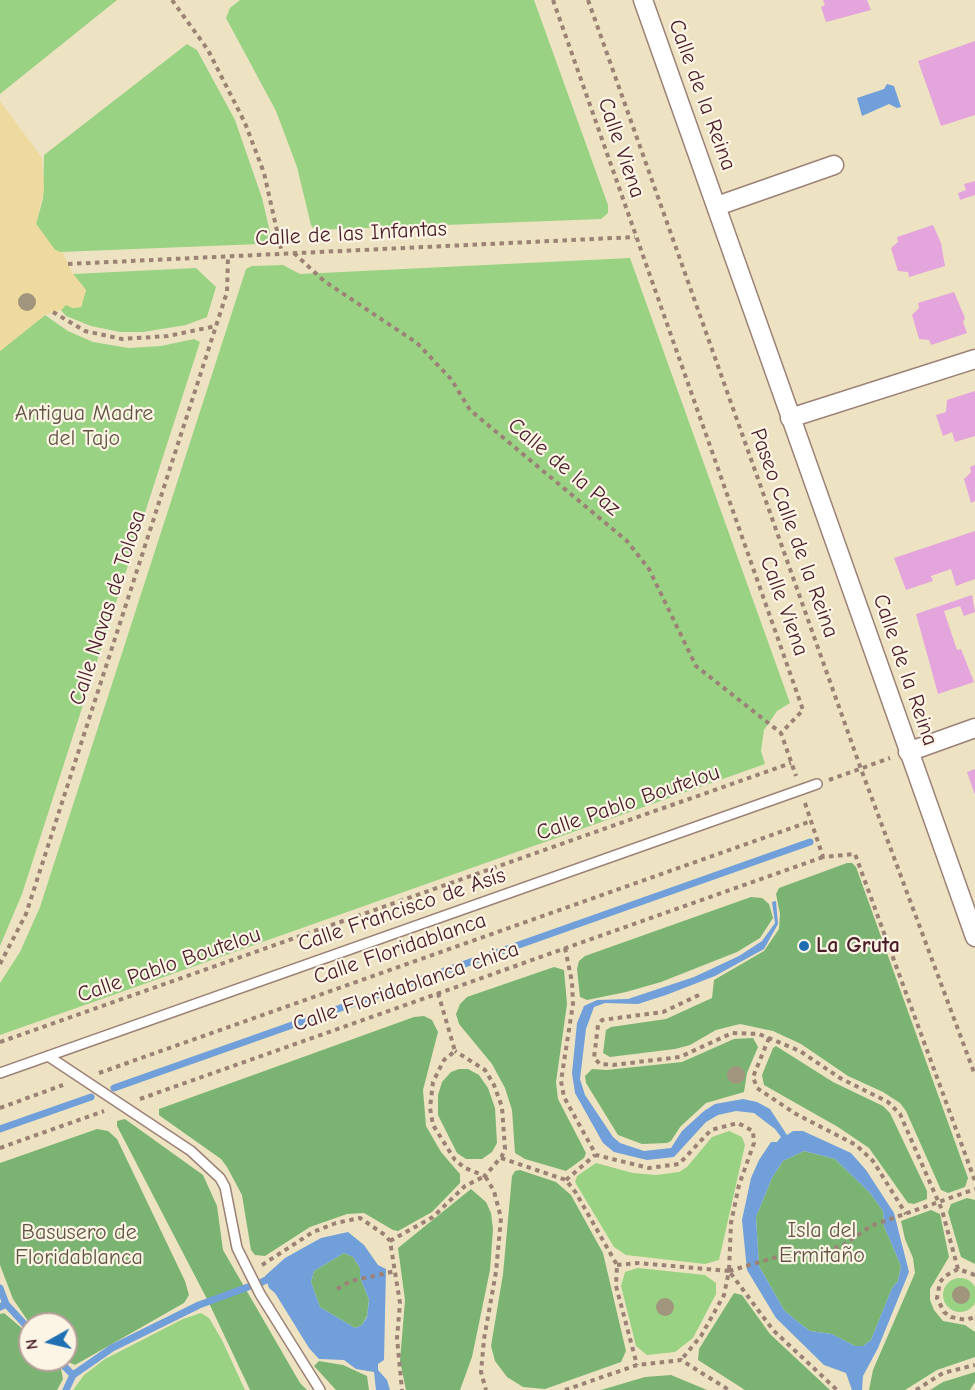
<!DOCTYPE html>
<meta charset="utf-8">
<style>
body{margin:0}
#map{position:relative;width:975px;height:1390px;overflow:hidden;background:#ede3c2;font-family:"Comic Neue",sans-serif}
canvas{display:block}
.north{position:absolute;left:18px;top:1312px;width:60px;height:60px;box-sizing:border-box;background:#fcf5e5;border:2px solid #b59f9b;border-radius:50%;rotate:262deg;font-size:16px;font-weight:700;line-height:24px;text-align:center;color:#4a1f2b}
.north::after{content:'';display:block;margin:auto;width:21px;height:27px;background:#1f6fb2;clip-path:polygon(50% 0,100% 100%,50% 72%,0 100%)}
</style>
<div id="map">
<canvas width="975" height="1390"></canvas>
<div class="north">N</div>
</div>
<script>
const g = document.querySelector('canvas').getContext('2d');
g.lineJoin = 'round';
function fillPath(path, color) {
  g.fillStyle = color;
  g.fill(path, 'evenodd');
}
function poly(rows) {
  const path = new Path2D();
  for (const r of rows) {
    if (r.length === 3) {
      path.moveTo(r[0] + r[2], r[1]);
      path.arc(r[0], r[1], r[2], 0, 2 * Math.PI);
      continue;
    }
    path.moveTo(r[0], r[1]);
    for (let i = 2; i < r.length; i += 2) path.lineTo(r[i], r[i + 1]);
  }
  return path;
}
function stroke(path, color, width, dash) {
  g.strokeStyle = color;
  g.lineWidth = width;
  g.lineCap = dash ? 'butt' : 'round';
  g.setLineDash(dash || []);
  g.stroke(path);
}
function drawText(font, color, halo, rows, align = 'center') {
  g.font = font + ' "Comic Neue",sans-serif';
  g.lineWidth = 4.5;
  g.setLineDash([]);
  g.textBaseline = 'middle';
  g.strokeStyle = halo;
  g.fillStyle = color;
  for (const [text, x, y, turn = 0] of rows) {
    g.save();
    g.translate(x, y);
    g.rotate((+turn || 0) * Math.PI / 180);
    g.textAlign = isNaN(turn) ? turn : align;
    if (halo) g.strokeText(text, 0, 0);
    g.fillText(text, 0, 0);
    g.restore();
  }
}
const green = poly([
 [0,0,117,0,0,94],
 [240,0,534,0,608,205,608,213,601,219,315,230,311,225,297,167,276,111,226,18,230,8],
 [187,44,197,50,235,120,262,198,270,232,268,239,260,244,60,252,55,250,36,224,43,199,44,155],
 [630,258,790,703,777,711,764,730,761,751,765,764,0,1035,0,983,20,952,40,907,246,269,252,266,283,265,300,274],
 [196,268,216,287,207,317,186,325,143,332,120,332,91,326,66,316,61,310,66,304,72,308,81,307,86,290,73,274],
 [45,315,68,331,93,342,129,348,161,346,194,339,200,342,22,894,0,946,0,351],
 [729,1131,742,1137,745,1145,719,1260,705,1264,626,1255,614,1247,575,1182,577,1176,596,1163,633,1173,656,1175,679,1172,687,1167,712,1137],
 [638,1268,705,1275,716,1283,716,1294,693,1338,675,1352,647,1355,636,1346,621,1286,625,1272],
 [960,1295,17],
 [201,1313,209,1318,222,1340,245,1390,73,1390,84,1375,105,1359,183,1319]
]);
const forest = poly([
 [847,863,852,863,856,867,968,1178,965,1187,948,1193,941,1190,906,1111,900,1103,883,1092,848,1076,801,1044,773,1031,740,1024,716,1030,690,1045,675,1049,610,1057,603,1053,606,1030,611,1027,666,1019,712,998,714,980,764,951,779,929,780,914,776,894,779,888],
 [751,897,762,898,769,904,773,918,760,938,737,952,661,982,626,992,587,1000,580,997,577,969,579,961,585,956],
 [554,967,564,970,567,1004,556,1082,558,1099,586,1153,584,1158,566,1171,525,1159,515,1153,512,1110,505,1088,492,1064,459,1024,456,1014,460,1004,467,997],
 [424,1016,432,1020,438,1032,423,1090,426,1126,441,1152,460,1174,460,1183,432,1212,398,1231,393,1230,364,1213,347,1214,310,1227,265,1256,255,1255,251,1250,242,1195,227,1167,221,1159,163,1118,159,1115,159,1109,414,1017],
 [753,1038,758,1047,747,1073,744,1092,706,1103,680,1127,671,1141,667,1143,642,1144,618,1135,586,1083,585,1076,592,1069,607,1070,682,1062,734,1039],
 [776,1046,833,1082,883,1106,890,1113,927,1191,927,1199,914,1204,908,1203,869,1148,838,1127,764,1085,762,1075,773,1048],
 [459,1069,468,1069,479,1075,488,1088,495,1108,497,1143,492,1152,482,1159,466,1159,457,1153,438,1115,438,1095,442,1082,451,1072],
 [125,1119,203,1175,217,1206,223,1250,300,1383,307,1390,250,1390,208,1301,117,1126,117,1121],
 [97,1129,108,1131,117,1139,185,1281,189,1295,184,1303,75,1365,64,1360,66,1360,66,1324,30,1324,13,1299,0,1265,0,1163],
 [804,1151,835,1159,870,1193,883,1211,884,1226,901,1266,898,1281,892,1288,871,1340,863,1346,855,1346,832,1334,810,1331,798,1322,784,1310,759,1266,756,1217,772,1178,783,1161],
 [520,1170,556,1182,571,1195,603,1253,626,1351,621,1362,545,1389,523,1387,507,1377,495,1361,491,1346,503,1274,512,1176,515,1171],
 [471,1189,486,1202,491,1213,493,1229,490,1270,472,1357,460,1390,406,1390,400,1361,405,1300,398,1248],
 [967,1198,975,1200,975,1264,961,1257,948,1212,951,1204],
 [931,1210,940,1214,949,1257,930,1289,930,1300,934,1310,943,1321,965,1325,975,1332,975,1357,937,1370,905,1390,869,1390,873,1370,915,1273,913,1258,905,1239,901,1221],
 [344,1253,353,1257,360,1268,360,1277,369,1300,367,1316,362,1325,355,1328,320,1307,311,1282,314,1271],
 [734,1293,742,1295,770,1334,830,1390,745,1390,698,1360,699,1349],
 [4,1313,30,1335,30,1360,53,1360,61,1369,63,1379,57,1390,0,1390,0,1314],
 [319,1361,343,1365,367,1376,369,1390,336,1390,314,1366],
 [975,1372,975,1382,970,1390,930,1390,943,1382],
 [671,1375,707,1390,601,1390,645,1377]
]);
const sand = poly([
 [0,101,42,158,44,191,36,224,55,250,63,253,73,274,86,290,81,307,73,308,66,305,61,310,45,315,0,351]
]);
const water = poly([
 [887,84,894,86,901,107,897,108,889,104,862,116,857,98,884,89],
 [776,901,778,924,764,949,715,976,666,995,638,1004,605,1003,594,1007,586,1029,580,1079,585,1095,613,1137,620,1143,644,1151,671,1148,682,1131,704,1111,715,1104,743,1099,757,1102,770,1109,787,1135,793,1131,803,1131,851,1153,866,1170,894,1213,909,1272,878,1348,863,1376,862,1390,852,1390,846,1373,824,1365,776,1318,747,1270,742,1220,751,1178,759,1160,771,1142,777,1142,781,1137,775,1129,754,1113,736,1111,718,1115,706,1122,674,1157,647,1160,614,1152,603,1143,575,1093,572,1073,577,1023,584,1006,597,1000,628,999,694,977,739,956,762,941,775,923,772,902],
 [804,1151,835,1159,870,1193,883,1211,884,1226,901,1266,898,1281,892,1288,871,1340,863,1346,855,1346,832,1334,810,1331,798,1322,784,1310,759,1266,756,1217,772,1178,783,1161],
 [348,1232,364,1245,378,1265,386,1269,384,1360,378,1364,378,1370,387,1380,390,1390,376,1390,374,1372,356,1369,344,1360,319,1359,309,1348,275,1293,269,1288,265,1276,285,1258,321,1238],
 [344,1253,353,1257,360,1268,360,1277,369,1300,367,1317,362,1325,355,1328,320,1307,311,1282,314,1271]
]);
const stream = poly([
 [114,1088,810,842],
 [0,1129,91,1097],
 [262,1282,266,1280],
 [0,1288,6,1304,0,1307],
 [6,1304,30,1330],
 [58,1360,73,1375,66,1390],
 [73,1375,112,1348,199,1305,248,1287]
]);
const building = poly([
 [823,0,867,0,871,10,826,22,821,7,825,5],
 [975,41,975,115,941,126,918,61],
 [975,181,975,195,960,200,958,193,966,190,964,184],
 [933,225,941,243,945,266,909,277,908,272,898,271,891,248,898,242,897,237],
 [954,292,965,318,963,322,967,333,931,345,929,340,919,339,912,315,919,308,918,303],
 [975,391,975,436,955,442,952,432,943,436,936,415,946,412,947,400],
 [975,465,975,501,971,503,964,479,971,472,970,467],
 [975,531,975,579,956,586,951,569,931,576,933,581,906,590,894,558],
 [972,595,975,612,964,616,960,606,944,611,957,650,961,649,974,682,938,694,916,614],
 [975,769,975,795,967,772]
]);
const path = poly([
 [172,0,208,50,245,123,264,173,282,253],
 [553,0,803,710,781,733,796,776],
 [588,0,861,769,975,1075],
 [294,253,324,281,417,343,451,379,470,410,627,541,649,569,696,666,781,733],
 [68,264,635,237],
 [53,312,85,331,122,339,168,336,216,326],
 [829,780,890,758],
 [805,803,823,857,855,854,975,1181],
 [565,948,572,982,573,1004,561,1081,564,1097,596,1155,649,1168,679,1164,711,1130,738,1123,753,1131,754,1143,739,1185,731,1223,729,1271,773,1330,837,1390],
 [0,964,26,914,227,292,228,256],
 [438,993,455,1051,444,1060,433,1082,430,1108,433,1125,455,1160,465,1168,485,1176,502,1156,505,1149,502,1107,494,1085,485,1070,455,1051],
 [699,995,663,1012,602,1020,598,1025,594,1058,600,1064,613,1065,680,1057,732,1033,759,1034,800,1051,840,1078,888,1102,900,1114,942,1210,958,1269],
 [769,1038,753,1077,757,1088,796,1114,856,1145,873,1161,906,1214],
 [0,1042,791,763],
 [99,1073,811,821],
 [140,1099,823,857],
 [0,1108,63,1085],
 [0,1148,104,1111],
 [501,1158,566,1180,576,1193,617,1265,616,1286,637,1365],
 [566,1180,595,1155],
 [390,1241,433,1217,465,1186,485,1176,494,1191,501,1218,496,1272,484,1339,481,1372,486,1390],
 [262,1265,313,1232,336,1223,360,1218,385,1235,390,1241,400,1303,397,1338,402,1390],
 [617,1265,638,1263,729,1271,724,1295,701,1336,681,1360],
 [729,1271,777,1257,818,1253,842,1246,871,1226,975,1189],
 [975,1275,958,1269,945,1276,940,1282,937,1298,944,1312,951,1317,966,1320,975,1317],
 [337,1289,351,1281,396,1271],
 [565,1390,637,1365,681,1360,729,1390],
 [916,1390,943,1373,975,1365]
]);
const lane = poly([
 [48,1056,191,1151,220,1178,225,1187,237,1248,260,1294,320,1390],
 [0,1073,817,784]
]);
const street = poly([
 [643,0,975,937],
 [717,206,834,165],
 [790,418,975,359],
 [908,752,975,728]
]);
const trees = [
 [27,302],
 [736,1075],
 [961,1295],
 [665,1307]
];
const markers = [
 [804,946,6,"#1f6fb2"]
];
const streetNames = [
 ["Calle de la Reina",702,95,70],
 ["Calle Viena",621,148,71],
 ["Calle de las Infantas",351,234,-3],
 ["Calle de la Paz",564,467,40],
 ["Paseo Calle de la Reina",794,533,70],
 ["Calle Viena",784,606,70],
 ["Calle Navas de Tolosa",108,608,-72],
 ["Calle de la Reina",905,670,71],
 ["Calle Pablo Boutelou",628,803,-19],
 ["Calle Francisco de Asís",402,910,-19],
 ["Calle Floridablanca",400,949,-19],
 ["Calle Pablo Boutelou",169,965,-19],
 ["Calle Floridablanca chica",406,987,-19]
];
const parkNames = [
 ["Antigua Madre",84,414],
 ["del Tajo",84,439],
 ["Isla del",822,1231],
 ["Ermitaño",822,1256],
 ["Basusero de",79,1233],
 ["Floridablanca",79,1258]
];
const poiNames = [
 ["La Gruta",816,946]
];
fillPath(green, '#9ad284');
fillPath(forest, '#7bb472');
fillPath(sand, '#eeda9e');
fillPath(water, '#709fd9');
stroke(stream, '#709fd9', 7);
fillPath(building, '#e4a4dc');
stroke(lane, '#9c8176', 12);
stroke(street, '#9c8176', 21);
stroke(path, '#9c8176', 4, [4.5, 4.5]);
stroke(lane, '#fff', 9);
stroke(street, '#fff', 18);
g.fillStyle = '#a1957e';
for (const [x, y] of trees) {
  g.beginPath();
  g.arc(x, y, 9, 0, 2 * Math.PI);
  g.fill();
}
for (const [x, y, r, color] of markers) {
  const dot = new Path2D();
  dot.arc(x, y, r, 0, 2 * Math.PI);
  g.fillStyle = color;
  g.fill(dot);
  stroke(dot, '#fcf5e5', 2);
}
drawText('22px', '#4a1f2b', '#fcf5e5', streetNames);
drawText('22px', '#625546', '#fcf5e5', parkNames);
drawText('bold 22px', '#4a1f2b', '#fcf5e5', poiNames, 'left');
</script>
